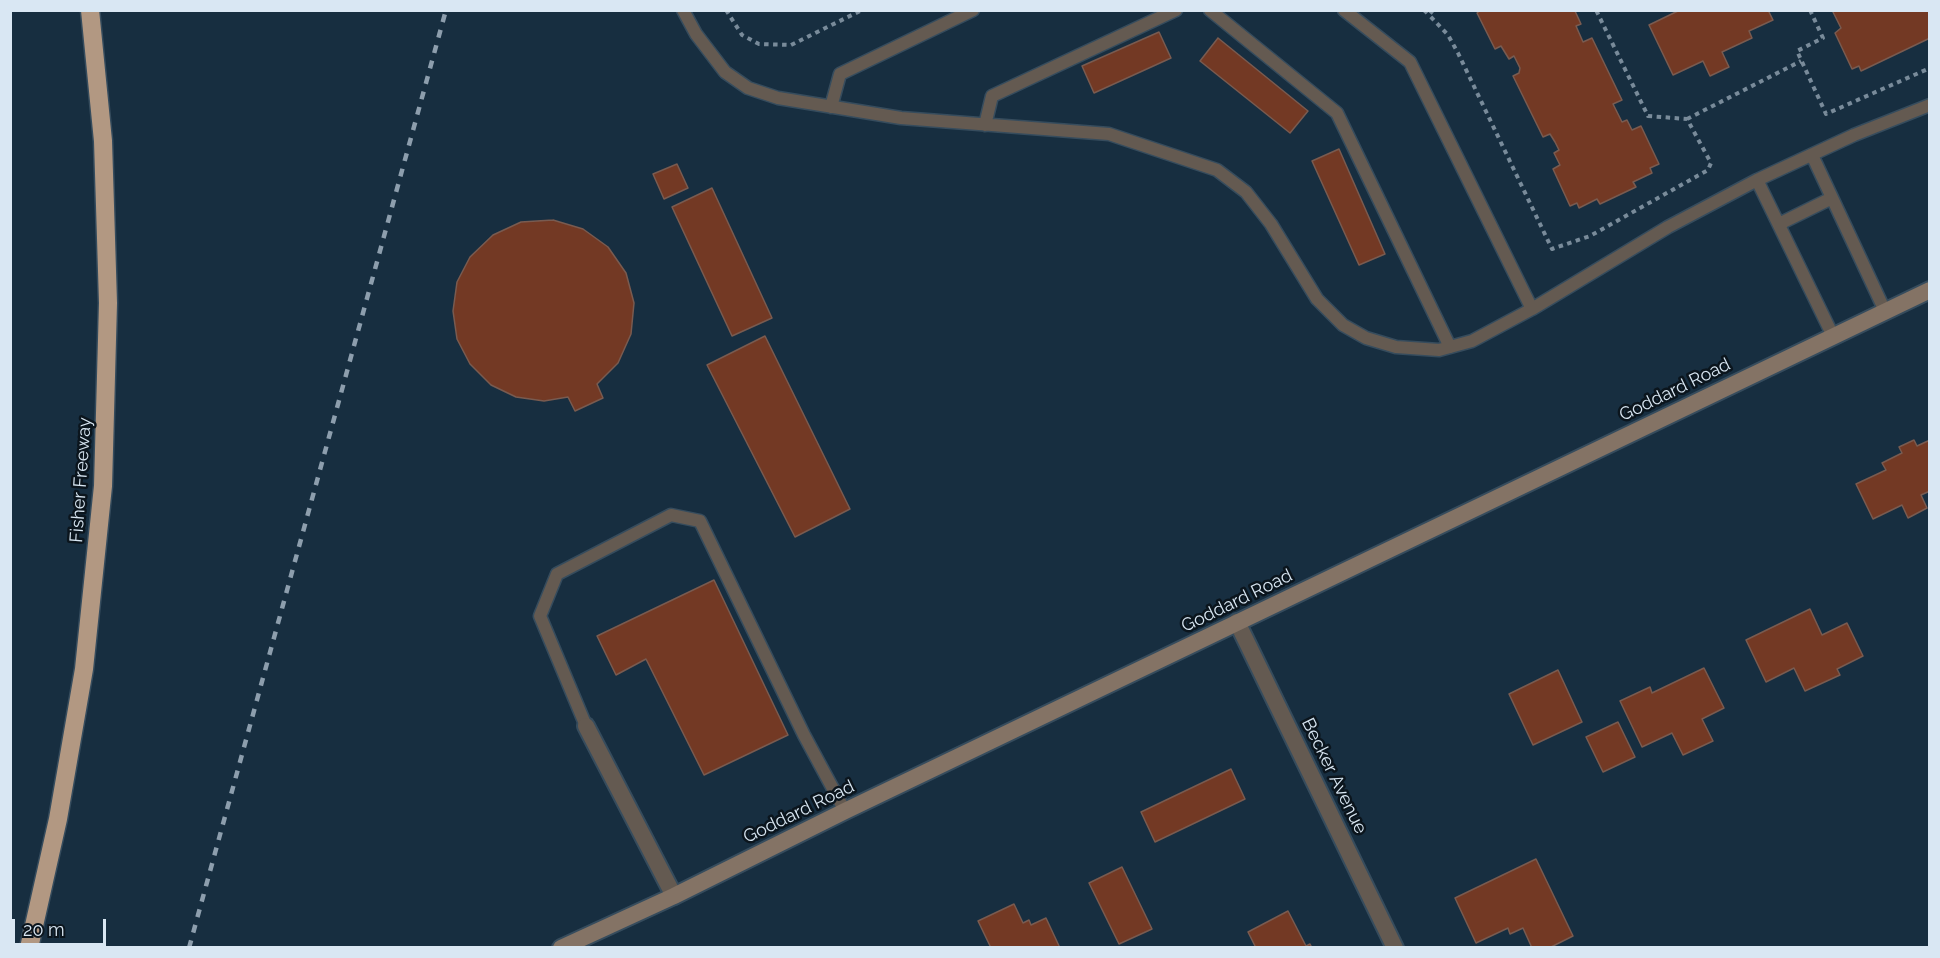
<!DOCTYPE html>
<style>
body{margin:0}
#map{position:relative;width:1940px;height:958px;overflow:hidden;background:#172e40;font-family:Raleway,sans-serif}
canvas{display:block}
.frame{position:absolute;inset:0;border:12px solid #d9e7f3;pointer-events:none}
.scale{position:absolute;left:12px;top:919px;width:94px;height:27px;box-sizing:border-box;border:3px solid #d9e7f3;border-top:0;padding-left:8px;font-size:18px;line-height:21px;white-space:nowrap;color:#d9e7f3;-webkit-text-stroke:4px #0b151d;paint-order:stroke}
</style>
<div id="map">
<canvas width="1940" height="958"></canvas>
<div class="frame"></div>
<div class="scale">20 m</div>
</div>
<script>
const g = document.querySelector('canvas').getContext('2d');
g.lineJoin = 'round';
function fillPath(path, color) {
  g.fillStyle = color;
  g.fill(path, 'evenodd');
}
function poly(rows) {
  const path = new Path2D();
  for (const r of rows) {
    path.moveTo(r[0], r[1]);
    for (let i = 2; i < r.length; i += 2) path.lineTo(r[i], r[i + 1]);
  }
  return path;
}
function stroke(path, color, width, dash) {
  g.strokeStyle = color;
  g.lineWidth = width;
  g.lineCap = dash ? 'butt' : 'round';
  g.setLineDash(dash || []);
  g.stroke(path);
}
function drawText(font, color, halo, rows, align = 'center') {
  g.font = font + ' Raleway,sans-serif';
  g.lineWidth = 5;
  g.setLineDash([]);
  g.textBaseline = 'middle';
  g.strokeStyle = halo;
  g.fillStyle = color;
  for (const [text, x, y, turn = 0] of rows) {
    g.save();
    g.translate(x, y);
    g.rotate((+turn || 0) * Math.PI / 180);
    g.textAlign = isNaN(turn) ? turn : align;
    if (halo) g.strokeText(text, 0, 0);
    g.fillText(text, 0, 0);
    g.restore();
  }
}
const building = poly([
 [1481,10,1577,10,1575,11,1581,24,1576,26,1583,42,1592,38,1622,100,1613,104,1622,122,1627,120,1632,130,1641,126,1659,164,1650,168,1652,173,1633,182,1636,187,1600,204,1597,199,1579,208,1577,203,1570,206,1553,169,1560,165,1554,153,1559,150,1555,142,1550,134,1543,137,1513,76,1519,73,1520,68,1514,56,1509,59,1501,46,1495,49,1477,13,1481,10],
 [1680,10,1768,10,1773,20,1749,31,1752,38,1722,52,1729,67,1710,76,1703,61,1673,75,1649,25,1680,10],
 [1832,10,1930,10,1930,38,1861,71,1859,66,1852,69,1835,33,1841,28,1832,10],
 [1159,32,1171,58,1094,93,1082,66,1159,32],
 [1218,38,1308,111,1290,133,1200,61,1218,38],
 [1339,149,1385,254,1359,265,1312,161,1339,149],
 [677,164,688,188,664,199,653,174,677,164],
 [712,188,772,318,732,336,672,207,712,188],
 [553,220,583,229,608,247,626,273,634,303,631,334,618,363,597,384,603,398,575,411,568,397,544,401,516,397,491,385,470,364,457,339,453,311,457,282,470,257,493,235,521,222,553,220],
 [765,336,850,509,795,537,707,365,765,336],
 [1914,440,1917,446,1930,440,1930,491,1921,495,1927,508,1908,518,1902,505,1873,519,1856,484,1886,470,1882,463,1902,453,1899,447,1914,440],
 [714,580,788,735,704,775,646,659,616,675,597,636,714,580],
 [1810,609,1822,635,1847,623,1863,656,1837,669,1840,675,1805,691,1794,668,1766,682,1746,640,1810,609],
 [1704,668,1724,708,1702,719,1713,741,1683,755,1672,733,1642,747,1620,701,1650,687,1652,693,1704,668],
 [1558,670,1582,722,1533,745,1509,694,1558,670],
 [1618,722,1635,757,1603,772,1586,737,1618,722],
 [1231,769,1245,799,1155,842,1141,812,1231,769],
 [1536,859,1573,936,1549,948,1532,948,1523,928,1510,934,1508,928,1476,943,1455,898,1536,859],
 [1122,867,1152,929,1119,944,1089,883,1122,867],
 [1014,904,1023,923,1029,920,1031,925,1046,918,1060,948,991,948,978,921,1014,904],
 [1288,911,1306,946,1310,944,1312,948,1256,948,1248,932,1288,911]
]);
const path = poly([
 [726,10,742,35,759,44,791,45,862,10],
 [1424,10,1429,15],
 [1433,10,1429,15,1448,35,1458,53,1552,249,1590,236,1708,170,1711,163,1687,119,1648,116,1596,10],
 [1810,10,1823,38,1797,51,1826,114,1930,68],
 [1687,119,1801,61]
]);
const service = poly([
 [683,10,696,34,725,72,748,88,778,98,901,118,1109,134,1217,170,1246,192,1271,224,1317,299,1343,325,1366,338,1396,347,1439,350,1472,341,1532,309,1668,227,1757,180,1854,135,1930,105],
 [1210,10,1337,113,1450,347],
 [1344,10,1410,62,1532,309],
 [831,107,840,74,973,10],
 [985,125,992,96,1176,10],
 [1812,155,1885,311],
 [1757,180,1833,336],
 [1779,224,1832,198],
 [586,726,540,616,557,574,671,515,700,521,804,735,845,811]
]);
const minor = poly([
 [1237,622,1395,948],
 [586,726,674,896]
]);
const secondary = poly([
 [561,948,674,896,845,811,1930,290]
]);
const motorway = poly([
 [29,948,58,819,84,669,103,486,108,303,103,141,90,10]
]);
const rail = poly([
 [189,948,446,10]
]);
const streetNames = [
 ["Goddard Road",1675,390,-26],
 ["Fisher Freeway",81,480,-86],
 ["Goddard Road",1237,601,-26],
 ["Becker Avenue",1334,776,64],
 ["Goddard Road",799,812,-26]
];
fillPath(building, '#733924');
stroke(building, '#795b50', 1.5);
stroke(service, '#364c5d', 15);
stroke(minor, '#364c5d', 20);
stroke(secondary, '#364c5d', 20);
stroke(motorway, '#364c5d', 21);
stroke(path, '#798b9a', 4, [4.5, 4.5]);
stroke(service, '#645a51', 12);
stroke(minor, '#645a51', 16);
stroke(secondary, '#847365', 16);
stroke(motorway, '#b29882', 18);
stroke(rail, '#8d9ead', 4.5, [8, 8]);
drawText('18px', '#d9e7f3', '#0b151d', streetNames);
</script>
